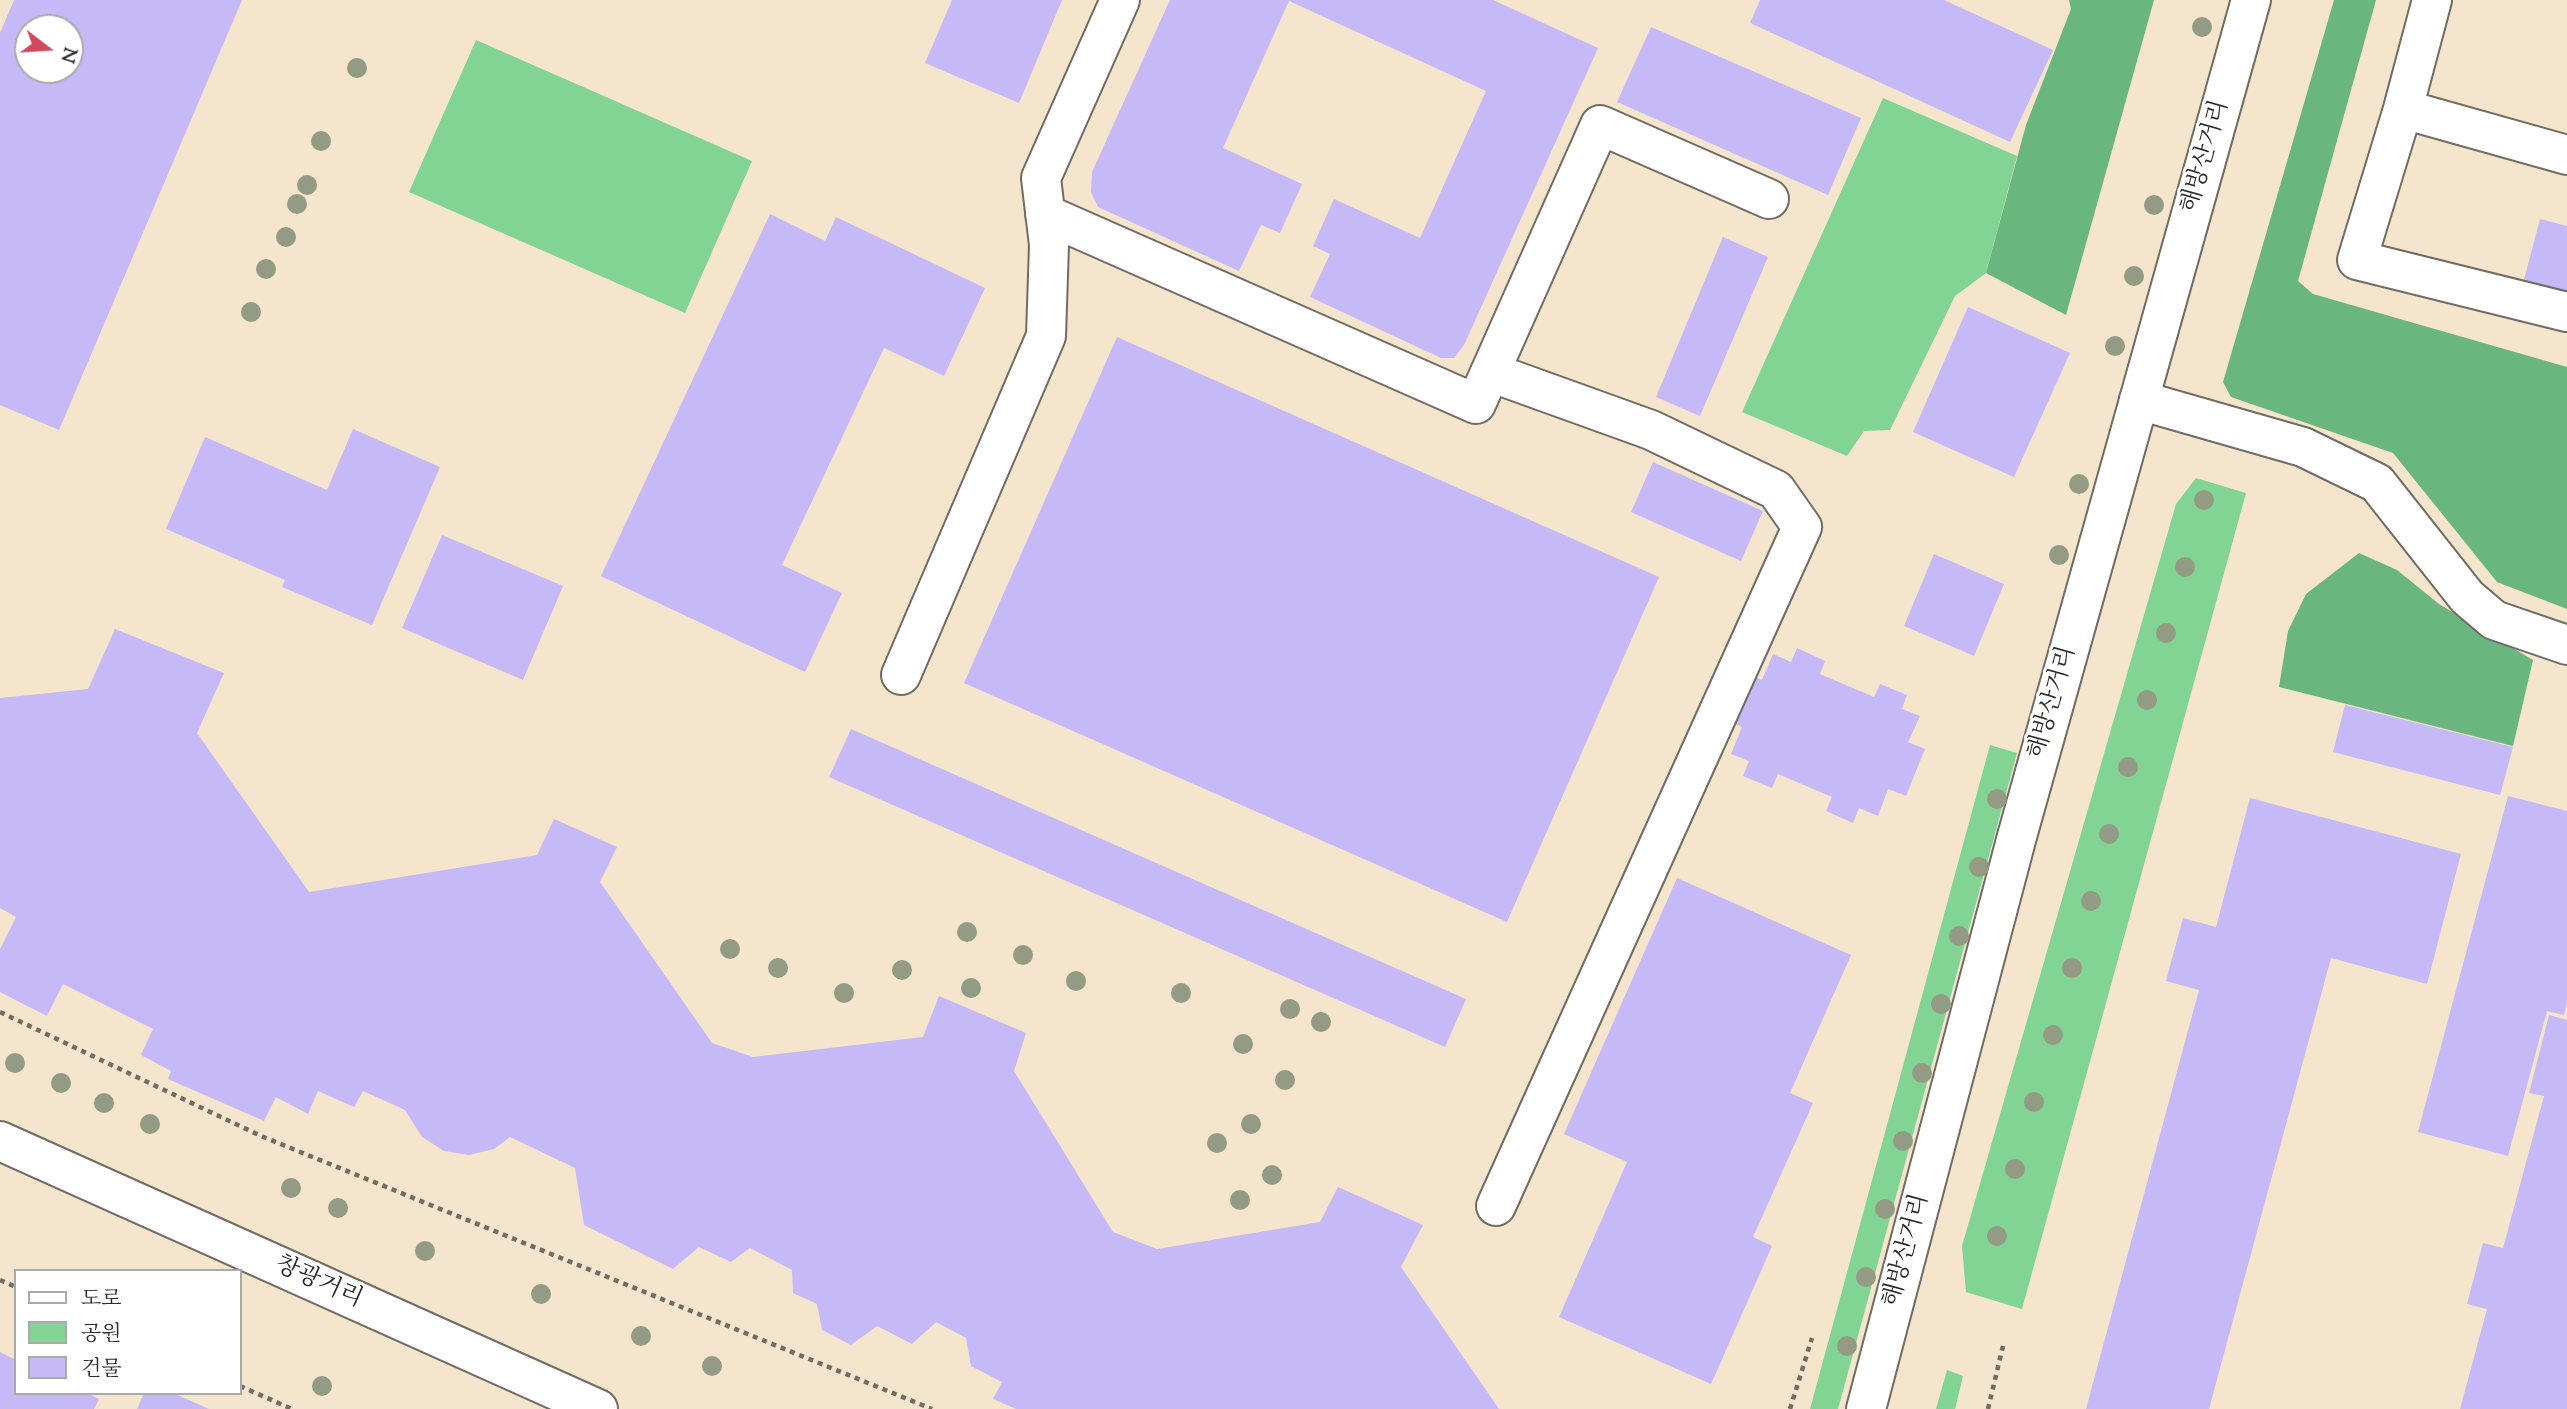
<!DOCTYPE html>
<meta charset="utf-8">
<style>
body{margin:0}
#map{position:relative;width:2567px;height:1409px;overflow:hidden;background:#f4e5cc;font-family:"Sorts Mill Goudy","Noto Serif KR",serif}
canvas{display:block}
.legend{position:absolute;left:14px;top:1269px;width:228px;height:126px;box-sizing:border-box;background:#fff;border:2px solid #aaa;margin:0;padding:9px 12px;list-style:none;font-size:21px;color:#2b2b2b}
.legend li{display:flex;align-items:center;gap:14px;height:35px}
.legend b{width:35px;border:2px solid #aaa}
.north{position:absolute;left:14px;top:14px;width:70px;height:70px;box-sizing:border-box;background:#fff;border:2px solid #aaa;border-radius:50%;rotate:107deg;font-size:19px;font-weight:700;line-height:28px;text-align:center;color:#2b2b2b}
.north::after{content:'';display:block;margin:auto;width:24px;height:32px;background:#d1495b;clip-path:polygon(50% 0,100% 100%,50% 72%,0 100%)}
</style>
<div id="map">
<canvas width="2567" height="1409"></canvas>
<ul class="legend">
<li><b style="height:9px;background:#fff"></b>도로</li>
<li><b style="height:19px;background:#82d495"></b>공원</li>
<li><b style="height:19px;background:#c6b9f7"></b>건물</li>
</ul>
<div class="north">N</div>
</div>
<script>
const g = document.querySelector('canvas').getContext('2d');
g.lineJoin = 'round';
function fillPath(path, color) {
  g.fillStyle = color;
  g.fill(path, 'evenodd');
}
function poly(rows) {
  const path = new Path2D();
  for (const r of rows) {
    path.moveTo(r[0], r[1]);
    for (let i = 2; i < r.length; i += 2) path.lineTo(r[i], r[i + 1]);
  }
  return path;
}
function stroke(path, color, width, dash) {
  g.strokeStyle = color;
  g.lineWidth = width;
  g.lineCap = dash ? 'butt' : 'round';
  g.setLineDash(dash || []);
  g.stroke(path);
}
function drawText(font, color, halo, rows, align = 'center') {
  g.font = font + ' "Sorts Mill Goudy","Noto Serif KR",serif';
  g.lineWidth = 6;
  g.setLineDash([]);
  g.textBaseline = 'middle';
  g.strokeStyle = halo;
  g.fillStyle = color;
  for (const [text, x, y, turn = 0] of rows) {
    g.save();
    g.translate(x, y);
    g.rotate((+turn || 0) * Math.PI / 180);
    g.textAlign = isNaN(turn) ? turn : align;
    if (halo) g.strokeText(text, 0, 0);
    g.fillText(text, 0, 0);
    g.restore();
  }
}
const green = poly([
 [476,40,752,161,685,313,409,192],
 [1883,98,2017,156,1986,273,1955,296,1890,430,1864,431,1847,456,1742,412],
 [2196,478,2246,493,2022,1309,1966,1292,1962,1246,2176,504],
 [1990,745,2017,753,1838,1409,1810,1409],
 [1947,1370,1963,1376,1955,1409,1936,1409]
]);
const forest = poly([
 [2069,0,2154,0,2066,315,1986,273,2026,125,2071,9],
 [2334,0,2376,0,2298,281,2313,294,2567,367,2567,609,2497,582,2393,453,2231,397,2223,382],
 [2359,553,2397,570,2439,604,2533,660,2513,746,2279,687,2288,631,2306,594]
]);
const building = poly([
 [14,0,242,0,59,430,0,405,0,33],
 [28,28,70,28,70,70,28,70],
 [952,0,1062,0,1019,103,925,63],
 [1170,0,1493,0,1598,48,1464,345,1454,358,1441,358,1310,297,1330,254,1313,246,1334,199,1420,238,1486,91,1289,1,1223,148,1302,184,1280,233,1261,225,1239,271,1098,207,1091,192,1092,172],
 [1760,0,1944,0,2053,50,2010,142,1750,23],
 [1651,27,1861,118,1828,195,1617,102],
 [770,214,825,241,836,217,985,288,944,376,884,348,782,565,842,593,805,672,601,576],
 [2540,219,2567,226,2567,298,2522,287],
 [1723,237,1768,257,1700,416,1656,397],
 [1968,307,2070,353,2014,477,1913,432],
 [1117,337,1659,577,1507,922,964,683],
 [353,429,440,467,372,625,282,587,285,580,166,529,205,437,327,490],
 [1653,462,1763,511,1741,561,1631,512],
 [442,535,563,586,523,680,402,628],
 [1934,554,2004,584,1974,656,1904,626],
 [115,629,224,673,197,733,309,892,537,855,554,819,617,847,600,882,712,1043,753,1057,923,1037,939,996,1026,1033,1014,1071,1113,1232,1157,1249,1320,1222,1338,1187,1423,1225,1401,1267,1499,1409,1016,1409,993,1399,1002,1382,971,1366,966,1338,936,1322,912,1344,877,1326,851,1345,822,1330,817,1304,793,1293,792,1270,750,1248,731,1262,699,1247,673,1269,584,1225,575,1168,510,1137,494,1149,469,1155,444,1151,422,1137,405,1110,363,1091,354,1107,318,1091,308,1114,276,1097,264,1121,168,1079,171,1071,141,1055,153,1029,63,984,47,1016,0,992,0,949,16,917,0,908,0,698,88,689],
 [1797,648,1825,661,1820,674,1874,697,1880,684,1907,695,1902,709,1920,716,1908,742,1925,749,1906,796,1888,789,1878,816,1859,808,1853,823,1826,811,1832,797,1778,774,1772,788,1743,776,1749,761,1731,754,1742,727,1726,720,1746,673,1762,680,1773,654,1791,662],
 [2345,705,2513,747,2500,795,2333,752],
 [851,729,1466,999,1445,1047,829,777],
 [2508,796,2567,811,2567,1002,2564,1015,2547,1011,2508,1156,2418,1132],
 [2250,798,2461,854,2427,984,2331,958,2209,1409,2086,1409,2199,990,2166,981,2183,918,2216,927],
 [1677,878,1851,955,1790,1093,1813,1103,1753,1237,1772,1246,1711,1384,1559,1317,1627,1162,1564,1134],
 [2549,1015,2567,1020,2567,1409,2460,1409,2487,1309,2467,1304,2483,1243,2503,1248,2544,1096,2529,1093],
 [0,1352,16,1360,16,1393,87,1393,99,1399,94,1409,0,1409],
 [144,1393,173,1393,209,1409,137,1409]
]);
const path = poly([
 [0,1012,261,1136,932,1409],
 [0,1280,16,1287],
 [240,1386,292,1409],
 [1790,1409,1812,1338],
 [1988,1409,2003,1346]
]);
const minor = poly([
 [2432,0,2403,109,2357,260,2567,312],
 [2403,109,2567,155],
 [1045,214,1476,404,1600,125,1769,199],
 [1490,372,1651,430,1776,490,1802,527,1496,1206],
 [2139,400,2303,447,2377,483,2467,597,2494,620,2567,645],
 [901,675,1046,336,1049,245,1041,178,1120,0]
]);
const major = poly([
 [0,1141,598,1409],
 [1866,1409,2016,840,2251,0]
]);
const trees = [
 [2202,27],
 [357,68],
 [321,141],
 [307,185],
 [297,204],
 [2154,205],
 [286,237],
 [266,269],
 [2134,276],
 [251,312],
 [2115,346],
 [2079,484],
 [2204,500],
 [2059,555],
 [2185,567],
 [2166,633],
 [2147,700],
 [2128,767],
 [1997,799],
 [2109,834],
 [1979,867],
 [2091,901],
 [967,932],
 [1959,936],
 [730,949],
 [1023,955],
 [778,968],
 [2072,968],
 [902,970],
 [1076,981],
 [971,988],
 [844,993],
 [1181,993],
 [1941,1004],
 [1290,1009],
 [1321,1022],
 [2053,1035],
 [1243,1044],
 [15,1063],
 [1922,1073],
 [1285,1080],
 [61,1083],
 [2034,1102],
 [104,1103],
 [150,1124],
 [1251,1124],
 [1903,1141],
 [1217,1143],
 [2015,1169],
 [1272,1175],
 [291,1188],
 [1240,1200],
 [338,1208],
 [1885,1209],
 [1997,1236],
 [425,1251],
 [1866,1277],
 [541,1294],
 [641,1336],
 [1847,1346],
 [712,1366],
 [322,1386]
];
const streetNames = [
 ["해방산거리",2207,157,-74],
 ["해방산거리",2054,703,-74],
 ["해방산거리",1908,1251,-75],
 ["창광거리",318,1284,24]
];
fillPath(green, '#82d495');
fillPath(forest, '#69b67e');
fillPath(building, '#c6b9f7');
stroke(minor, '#716c63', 42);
stroke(major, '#716c63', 42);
stroke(path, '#716c63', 4.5, [5, 5]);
stroke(minor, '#fff', 38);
stroke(major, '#fff', 38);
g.fillStyle = '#949b85';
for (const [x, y] of trees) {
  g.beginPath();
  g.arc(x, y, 10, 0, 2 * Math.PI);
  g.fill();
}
drawText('24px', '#2b2b2b', '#fff', streetNames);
</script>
